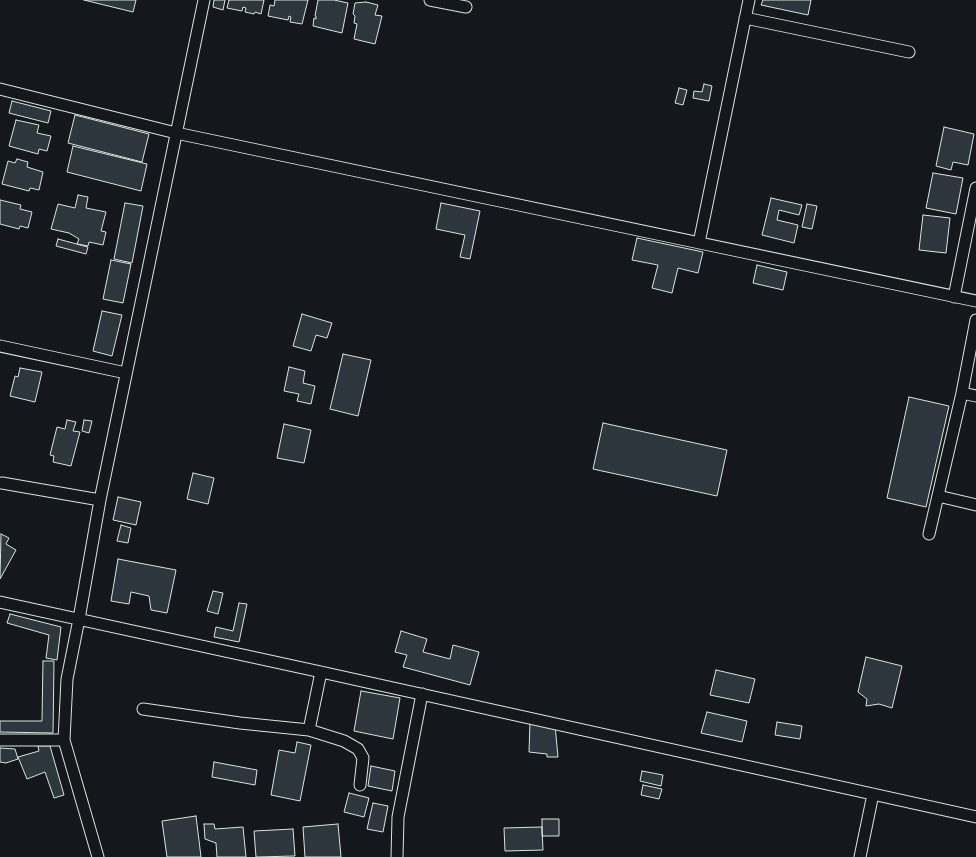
<!DOCTYPE html>
<style>
body{margin:0}
canvas{display:block;background:#14181c}
</style>
<canvas width="976" height="857"></canvas>
<script>
const g = document.querySelector('canvas').getContext('2d');
g.lineJoin = 'round';
function fillPath(path, color) {
  g.fillStyle = color;
  g.fill(path, 'evenodd');
}
function poly(rows) {
  const path = new Path2D();
  for (const r of rows) {
    path.moveTo(r[0], r[1]);
    for (let i = 2; i < r.length; i += 2) path.lineTo(r[i], r[i + 1]);
  }
  return path;
}
function stroke(path, color, width, dash) {
  g.strokeStyle = color;
  g.lineWidth = width;
  g.lineCap = dash ? 'butt' : 'round';
  g.setLineDash(dash || []);
  g.stroke(path);
}
const building = poly([
 [84,0,136,0,133,12,84,0],
 [214,0,225,0,223,10,213,7,214,0],
 [229,0,264,0,261,14,255,12,254,14,245,12,246,8,243,7,242,11,227,8,229,0],
 [275,0,308,0,302,24,290,22,291,17,289,16,288,20,268,16,270,5,274,6,275,0],
 [318,0,334,0,348,3,342,33,313,26,314,18,316,19,316,16,315,16,318,0],
 [763,0,811,0,808,15,761,5,763,0],
 [366,2,378,5,375,15,382,16,375,44,354,39,357,24,354,23,355,16,353,14,355,3,366,2],
 [704,84,712,86,709,101,693,98,694,91,702,92,704,84],
 [679,88,687,90,683,105,675,103,679,88],
 [12,101,51,111,48,123,9,113,12,101],
 [75,115,149,134,142,162,68,143,75,115],
 [16,120,39,125,37,133,51,136,47,151,39,149,38,154,9,146,16,120],
 [944,127,974,134,968,165,953,162,951,170,936,166,944,127],
 [73,146,147,164,141,191,67,172,73,146],
 [17,159,28,162,27,167,43,172,39,190,30,188,29,191,2,184,8,161,15,163,17,159],
 [933,173,963,178,956,214,926,208,933,173],
 [78,195,88,197,86,208,106,212,101,231,106,232,103,245,89,242,88,246,77,244,79,239,69,233,51,229,58,204,75,208,78,195],
 [771,198,802,205,799,215,779,210,777,220,798,225,794,243,762,235,771,198],
 [0,200,21,205,20,209,32,212,28,228,20,226,19,229,0,224,0,200],
 [125,203,143,206,132,263,114,259,125,203],
 [441,203,480,211,470,259,460,257,465,235,436,229,441,203],
 [807,204,817,206,812,229,802,227,807,204],
 [923,215,950,218,946,253,919,250,923,215],
 [637,238,703,252,698,273,678,268,672,293,652,288,658,265,632,260,637,238],
 [58,239,88,247,86,254,56,246,58,239],
 [111,260,131,264,123,303,103,299,111,260],
 [757,265,787,272,783,290,753,283,757,265],
 [102,311,122,315,112,356,93,351,102,311],
 [302,314,332,323,327,338,316,335,311,351,293,346,302,314],
 [343,354,371,360,358,416,330,409,343,354],
 [289,367,305,371,303,383,315,386,311,404,297,401,299,394,284,391,289,367],
 [20,368,42,372,35,402,10,396,15,376,18,377,20,368],
 [909,397,949,406,926,507,887,498,909,397],
 [67,420,76,422,73,431,80,432,71,466,53,462,54,456,50,455,57,427,65,429,67,420],
 [84,420,92,421,89,433,82,431,84,420],
 [603,423,727,450,717,496,593,469,603,423],
 [284,424,311,430,304,463,277,458,284,424],
 [193,473,214,478,208,504,187,499,193,473],
 [118,497,141,502,136,525,113,520,118,497],
 [121,525,131,528,128,543,117,541,121,525],
 [1,534,9,538,6,544,16,550,0,579,1,534],
 [118,559,176,570,167,613,151,610,149,596,131,592,129,604,111,601,118,559],
 [213,591,223,593,218,614,207,611,213,591],
 [239,603,247,604,239,642,214,637,216,627,233,631,239,603],
 [10,614,61,627,57,660,46,658,49,635,7,623,10,614],
 [401,631,427,639,423,652,450,659,453,645,479,652,470,685,403,667,407,655,395,652,401,631],
 [866,657,902,666,892,708,879,704,866,706,867,699,858,692,866,657],
 [43,661,54,661,53,733,0,732,0,721,42,721,43,661],
 [716,670,755,679,749,703,710,695,716,670],
 [361,691,400,698,393,739,354,731,361,691],
 [707,712,747,721,742,742,701,733,707,712],
 [530,722,555,725,558,757,547,757,547,754,529,752,530,722],
 [777,722,802,726,800,739,775,735,777,722],
 [297,742,311,745,300,801,271,795,279,750,295,753,297,742],
 [38,746,50,746,64,795,54,798,45,772,27,779,18,757,39,751,38,746],
 [0,748,15,749,18,759,6,763,0,762,0,748],
 [214,762,257,770,255,785,212,777,214,762],
 [371,766,395,771,392,791,368,786,371,766],
 [642,771,663,775,661,786,640,781,642,771],
 [643,785,662,789,659,799,641,795,643,785],
 [349,793,369,798,364,817,344,812,349,793],
 [373,803,388,806,383,832,367,829,373,803],
 [196,816,201,857,167,857,162,821,196,816],
 [542,819,559,819,559,836,542,836,542,819],
 [204,824,214,824,215,829,243,827,246,857,217,857,216,843,205,839,204,824],
 [338,824,341,857,305,857,303,827,338,824],
 [542,827,543,850,505,851,504,828,542,827],
 [293,829,295,856,256,857,254,831,293,829]
]);
const minor = poly([
 [430,0,466,7],
 [745,18,909,52],
 [0,89,176,133,976,301],
 [699,243,749,0],
 [954,297,976,188],
 [0,346,126,373],
 [962,393,976,396],
 [2,483,100,500],
 [938,496,976,505],
 [929,534,962,393,976,320],
 [0,602,321,672,976,817],
 [143,709,240,723,309,730,321,672],
 [309,730,344,741,358,749,363,758,360,785],
 [0,740,64,740],
 [98,857,64,740,67,679,79,619,100,500,204,0],
 [397,857,398,817,422,694],
 [860,857,873,794]
]);
fillPath(building, '#2c363c');
stroke(building, '#d8e6dc', 1);
stroke(minor, '#d8e6dc', 13);
stroke(minor, '#14181c', 11);
</script>
